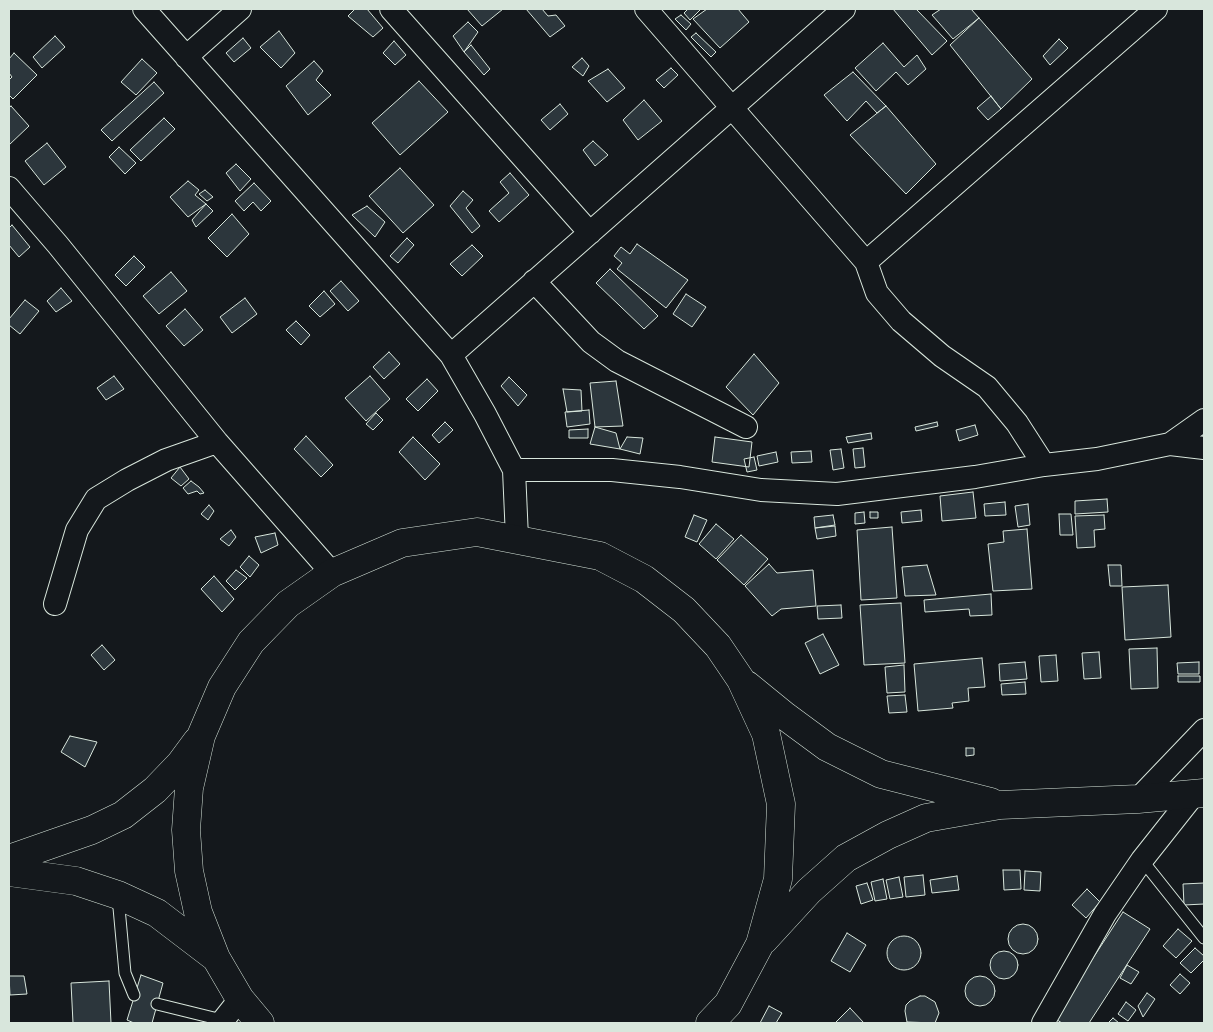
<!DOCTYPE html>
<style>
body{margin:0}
#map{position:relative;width:1213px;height:1032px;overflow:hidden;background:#14181c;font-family:"Fira Sans",sans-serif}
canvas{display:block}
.frame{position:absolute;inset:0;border:10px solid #d8e6dc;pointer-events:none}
</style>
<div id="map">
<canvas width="1213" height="1032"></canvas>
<div class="frame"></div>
</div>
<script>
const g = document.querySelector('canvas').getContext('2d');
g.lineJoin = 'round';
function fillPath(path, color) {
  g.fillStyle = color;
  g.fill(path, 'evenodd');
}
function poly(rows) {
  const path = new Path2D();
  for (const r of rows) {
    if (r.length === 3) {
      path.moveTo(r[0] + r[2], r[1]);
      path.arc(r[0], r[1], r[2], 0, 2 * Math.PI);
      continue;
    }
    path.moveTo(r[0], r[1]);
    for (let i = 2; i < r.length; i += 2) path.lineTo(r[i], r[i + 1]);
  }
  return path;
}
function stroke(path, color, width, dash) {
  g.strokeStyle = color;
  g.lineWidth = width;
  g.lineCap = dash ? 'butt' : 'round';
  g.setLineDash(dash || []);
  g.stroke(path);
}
const building = poly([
 [355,9,367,9,383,28,373,37,348,16,355,9],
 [467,9,503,9,482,26,467,9],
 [526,9,542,9,548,16,556,15,565,26,550,37,526,9],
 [688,9,701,9,690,20,684,13,688,9],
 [707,9,738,9,749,22,720,48,693,19,707,9],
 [893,9,916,9,947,41,932,55,893,9],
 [941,9,971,9,979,18,953,39,932,15,941,9],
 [681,15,691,24,686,30,675,19,681,15],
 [979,18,1032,79,1001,109,950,45,979,18],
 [468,22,478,32,464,52,453,36,468,22],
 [279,31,295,53,281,68,260,47,279,31],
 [696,33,716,52,711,57,691,37,696,33],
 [55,36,65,47,42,68,33,57,55,36],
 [243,38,251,48,234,62,226,53,243,38],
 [1059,39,1068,48,1050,65,1043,56,1059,39],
 [394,41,406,55,395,65,383,53,394,41],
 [883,43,904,67,917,55,926,69,908,85,896,72,876,91,855,68,883,43],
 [471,45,490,69,484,75,464,52,471,45],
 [14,53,37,75,13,99,9,95,9,80,12,77,9,73,9,59,14,53],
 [582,58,589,66,583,76,572,67,582,58],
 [142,59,157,73,136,95,121,82,142,59],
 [314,61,323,71,316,80,331,95,308,115,286,86,314,61],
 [671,68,678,75,664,88,656,80,671,68],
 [608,69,625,88,607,102,588,81,608,69],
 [853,72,886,106,877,113,866,101,847,121,824,95,853,72],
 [419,81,448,112,400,155,372,123,419,81],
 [154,82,164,93,112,141,101,130,154,82],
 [991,96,1001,109,988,120,977,108,991,96],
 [644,100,662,121,638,140,623,120,644,100],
 [560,104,568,114,550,130,541,120,560,104],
 [11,106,29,126,9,145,9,108,11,106],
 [886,106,936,164,906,194,850,135,886,106],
 [164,118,175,129,141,161,130,150,164,118],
 [593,141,608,155,595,166,583,150,593,141],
 [47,143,66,167,44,185,25,161,47,143],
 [119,147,136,163,125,174,109,157,119,147],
 [236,164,251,179,240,191,226,173,236,164],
 [400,168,434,205,403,233,369,196,400,168],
 [510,173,529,195,499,222,489,211,509,193,500,182,510,173],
 [188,181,199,190,195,195,206,204,188,217,170,197,188,181],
 [254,183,271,201,261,211,253,202,244,211,235,201,254,183],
 [205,190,213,197,207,201,199,194,205,190],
 [463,191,473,200,466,208,480,226,472,233,450,206,463,191],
 [206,204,213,211,196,227,192,220,206,204],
 [367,206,385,222,375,237,352,215,367,206],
 [232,214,249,234,227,257,208,238,232,214],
 [12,225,30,247,19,257,9,245,9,228,12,225],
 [407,238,414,245,398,263,390,256,407,238],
 [637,244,688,280,666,308,617,269,622,263,614,256,621,247,630,254,637,244],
 [472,245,483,256,462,276,450,264,472,245],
 [134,256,145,267,126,286,115,275,134,256],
 [610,269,658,316,644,329,596,283,610,269],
 [171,272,187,291,159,314,143,296,171,272],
 [341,281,359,301,348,311,330,291,341,281],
 [61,288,72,301,56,312,47,301,61,288],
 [324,291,335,304,320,317,309,306,324,291],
 [686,294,706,307,692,327,673,314,686,294],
 [245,298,257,314,232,333,220,317,245,298],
 [25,300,39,311,20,334,9,325,9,319,25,300],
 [185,309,203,330,184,346,166,326,185,309],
 [296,321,310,335,301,345,286,330,296,321],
 [389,352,400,364,384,379,373,367,389,352],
 [754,354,779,383,753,415,726,387,754,354],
 [114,376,124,389,106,400,97,388,114,376],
 [370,376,390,399,366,421,345,398,370,376],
 [509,377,527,395,518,406,501,386,509,377],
 [427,379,438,391,418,411,406,399,427,379],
 [616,381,623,426,595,427,590,383,616,381],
 [563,389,581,390,582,411,567,412,563,389],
 [589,410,590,424,567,427,565,412,589,410],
 [376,413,383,420,373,430,366,424,376,413],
 [445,422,453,430,439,443,432,435,445,422],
 [937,422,938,426,916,431,915,427,937,422],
 [975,425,978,435,959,441,956,430,975,425],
 [595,427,616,433,620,449,590,444,595,427],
 [588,429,588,438,569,438,569,430,588,429],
 [871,433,872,439,848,443,846,437,871,433],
 [306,436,333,465,321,477,294,449,306,436],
 [413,437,440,464,425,480,399,452,413,437],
 [627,437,643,438,640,454,620,449,627,437],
 [715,437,752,442,749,467,712,462,715,437],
 [863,448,865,467,855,468,853,449,863,448],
 [841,449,844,468,833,470,830,450,841,449],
 [811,451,812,462,792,463,791,452,811,451],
 [776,452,778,462,759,466,757,456,776,452],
 [754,457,757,470,747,472,744,459,754,457],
 [180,467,189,479,181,486,171,478,180,467],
 [191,481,199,487,204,493,200,494,197,491,188,494,183,488,191,481],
 [973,492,976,518,942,521,940,496,973,492],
 [1107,499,1108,512,1075,514,1075,501,1107,499],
 [1005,502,1006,515,985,516,984,504,1005,502],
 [1028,504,1030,525,1018,527,1015,506,1028,504],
 [209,505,214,511,208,520,201,514,209,505],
 [921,510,922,521,902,523,901,512,921,510],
 [864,512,865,523,855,524,855,513,864,512],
 [870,512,878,512,878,518,870,518,870,512],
 [1059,514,1071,514,1073,535,1060,535,1059,514],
 [694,515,707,520,697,542,685,537,694,515],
 [833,515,835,525,815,528,814,517,833,515],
 [1104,515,1105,529,1094,530,1095,547,1077,548,1075,516,1104,515],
 [716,524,734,539,716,559,699,544,716,524],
 [835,526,836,536,817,539,815,528,835,526],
 [892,527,897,598,861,600,857,530,892,527],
 [1027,529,1032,589,993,591,988,544,1004,542,1003,531,1027,529],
 [231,530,236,537,229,546,220,539,231,530],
 [275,533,278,545,261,553,255,537,275,533],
 [741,535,768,559,744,585,717,560,741,535],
 [249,556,259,565,250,577,240,567,249,556],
 [769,564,777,573,813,570,816,606,781,609,772,616,745,586,769,564],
 [927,565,936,595,905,596,902,567,927,565],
 [1108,565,1121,565,1122,586,1110,586,1108,565],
 [236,570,247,578,235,590,226,581,236,570],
 [214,576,234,599,222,612,201,589,214,576],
 [1168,585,1171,637,1125,640,1122,587,1168,585],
 [991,594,992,615,970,616,969,609,925,612,924,600,991,594],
 [901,603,905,663,864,665,860,605,901,603],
 [841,605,842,618,818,619,817,606,841,605],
 [823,634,839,665,820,674,805,643,823,634],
 [102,645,115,660,104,670,91,655,102,645],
 [1157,648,1158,688,1131,689,1129,649,1157,648],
 [1099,652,1101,678,1084,679,1082,653,1099,652],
 [1056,655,1058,681,1041,682,1039,656,1056,655],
 [982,658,985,687,968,688,969,701,952,703,953,708,918,711,914,664,982,658],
 [1025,662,1027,679,1000,681,999,664,1025,662],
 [1199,662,1199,674,1178,674,1177,663,1199,662],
 [904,665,905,692,887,693,885,667,904,665],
 [1178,676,1200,676,1200,682,1178,682,1178,676],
 [1025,682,1026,694,1002,695,1001,684,1025,682],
 [905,695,907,712,889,713,887,696,905,695],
 [70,736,97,742,85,767,61,752,70,736],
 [966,748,974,748,974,755,966,756,966,748],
 [1003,870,1020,870,1021,889,1004,890,1003,870],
 [1025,871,1041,872,1040,891,1024,890,1025,871],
 [923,875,925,895,906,897,904,877,923,875],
 [957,876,959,890,932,893,930,880,957,876],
 [899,877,903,897,890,899,886,880,899,877],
 [883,879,887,899,875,901,871,882,883,879],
 [867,883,873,900,861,904,856,886,867,883],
 [1204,883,1204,904,1184,905,1183,884,1204,883],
 [1087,889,1100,902,1086,918,1072,905,1087,889],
 [1123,912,1150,929,1089,1023,1062,1023,1054,1018,1123,912],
 [1023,939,15],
 [1178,929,1192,941,1176,958,1163,946,1178,929],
 [847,933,866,945,850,972,831,961,847,933],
 [904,953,17],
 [1195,948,1204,956,1204,960,1191,973,1180,963,1195,948],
 [1004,965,14],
 [1127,965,1139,972,1131,984,1120,978,1127,965],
 [1180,974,1190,983,1180,994,1170,985,1180,974],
 [141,975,163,983,152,1023,134,1023,127,1020,141,975],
 [980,991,15],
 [9,976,24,976,27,994,10,995,9,976],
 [109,981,111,1023,73,1023,71,983,109,981],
 [1147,993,1155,999,1143,1017,1138,1006,1147,993],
 [920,996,925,996,935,1002,939,1013,935,1023,907,1022,905,1011,906,1005,910,1001,920,996],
 [1126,1002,1136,1010,1128,1021,1118,1014,1126,1002],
 [769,1006,782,1013,776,1023,760,1023,769,1006],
 [850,1008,864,1023,835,1023,850,1008],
 [1113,1018,1119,1023,1108,1023,1113,1018]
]);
const lane = poly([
 [1142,860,1204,938],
 [118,897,125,973,134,995],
 [157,1004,222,1020]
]);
const street = poly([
 [144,9,451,355,485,414,514,470,612,470,680,477,761,490,837,494,975,477,1044,465,1097,459,1170,444,1204,448],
 [391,9,590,233],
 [646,9,866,262,877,293,901,321,942,356,987,387,1017,423,1044,465],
 [186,57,240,9],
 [9,188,58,245,217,442,332,573],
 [866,262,1156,9],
 [534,281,591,342,617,361,746,427],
 [451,355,844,9],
 [1170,444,1204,420],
 [514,470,517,538],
 [55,604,77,530,96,499,127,480,166,460,217,442],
 [1138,799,1204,730],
 [221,1023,240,999],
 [1043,1023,1105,914,1142,860,1195,793]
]);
const secondary = poly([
 [747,685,785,716,827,747,881,774,991,802],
 [9,859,92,830,123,815,155,790,180,764,197,741],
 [9,872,76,881,118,895,157,913,216,958],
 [764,940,809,891,846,858,888,835,926,818,1000,805,1138,799,1204,793],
 [260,1023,240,999,216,958,198,912,189,871,186,830,189,788,201,736,222,687,251,642,288,604,332,573,402,543,477,532,600,556,644,579,684,610,718,646,741,680,766,734,781,804,778,879,760,944,728,1004,710,1023]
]);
fillPath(building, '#2c363c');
stroke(building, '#d8e6dc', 1);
stroke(lane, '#d8e6dc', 13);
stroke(street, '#d8e6dc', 24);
stroke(secondary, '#d8e6dc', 29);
stroke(lane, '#14181c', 11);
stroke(street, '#14181c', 22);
stroke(secondary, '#14181c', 28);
</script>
